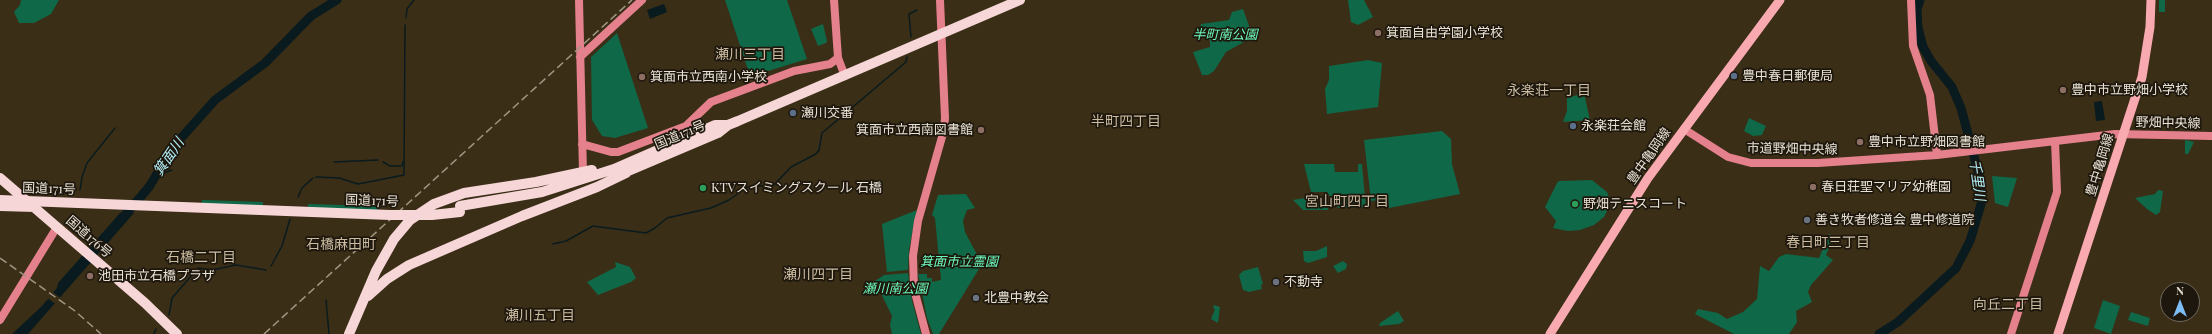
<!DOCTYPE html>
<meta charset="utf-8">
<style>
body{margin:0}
#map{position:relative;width:2212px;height:334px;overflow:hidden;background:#3b2e17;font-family:"Playfair Display",serif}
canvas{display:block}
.north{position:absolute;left:2160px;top:282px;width:40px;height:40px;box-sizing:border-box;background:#1d170d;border:1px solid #6f685d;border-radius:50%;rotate:0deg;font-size:11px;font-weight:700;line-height:16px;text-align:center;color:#eae2d4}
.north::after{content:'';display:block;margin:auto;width:14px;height:18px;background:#7dbef9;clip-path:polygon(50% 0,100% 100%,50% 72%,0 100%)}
</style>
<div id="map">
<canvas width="2212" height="334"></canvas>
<div class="north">N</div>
</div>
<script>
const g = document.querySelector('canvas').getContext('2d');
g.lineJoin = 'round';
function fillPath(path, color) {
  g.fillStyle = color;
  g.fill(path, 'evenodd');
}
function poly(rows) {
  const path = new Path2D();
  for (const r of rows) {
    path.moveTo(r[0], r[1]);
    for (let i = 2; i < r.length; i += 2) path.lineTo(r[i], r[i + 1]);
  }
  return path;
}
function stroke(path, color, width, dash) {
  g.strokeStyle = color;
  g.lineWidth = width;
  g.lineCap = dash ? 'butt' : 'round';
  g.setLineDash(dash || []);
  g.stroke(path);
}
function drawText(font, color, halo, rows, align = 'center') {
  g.font = font + ' "Playfair Display","Noto Sans JP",serif';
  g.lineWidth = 3.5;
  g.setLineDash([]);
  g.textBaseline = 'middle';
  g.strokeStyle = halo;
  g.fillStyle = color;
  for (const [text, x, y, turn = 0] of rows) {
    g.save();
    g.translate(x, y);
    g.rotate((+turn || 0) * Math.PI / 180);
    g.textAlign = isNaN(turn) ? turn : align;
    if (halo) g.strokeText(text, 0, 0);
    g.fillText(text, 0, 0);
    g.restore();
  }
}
const green = poly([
 [21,0,59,0,51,14,34,23,19,23,14,12,20,5],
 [725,0,787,0,807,59,752,76,748,70],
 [1348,0,1364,0,1373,17,1358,25,1351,22],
 [2159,0,2165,0,2165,12,2159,12],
 [1243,9,1252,34,1251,38,1226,52,1214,71,1208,75,1202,75,1193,52,1210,47,1210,41,1200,29,1201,24,1229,20,1232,12],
 [823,24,827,41,826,43,818,46,811,29],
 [617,33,648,128,615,138,602,136,592,120,591,57],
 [1368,60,1382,63,1378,107,1327,114,1325,89,1329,80,1329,66],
 [1584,93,1590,120,1563,122,1567,111,1567,98],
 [1749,118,1766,126,1762,135,1753,136,1744,131],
 [1442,131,1451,139,1452,164,1460,194,1389,208,1388,199,1371,201,1364,140],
 [2185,140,2194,142,2188,154,2185,154],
 [1304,164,1334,164,1335,172,1358,172,1358,164,1362,164,1366,207,1338,208,1327,192,1311,192],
 [1992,176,2017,178,2008,207,1995,203],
 [1592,180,1607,192,1609,197,1608,209,1604,217,1594,225,1580,230,1568,231,1553,228,1556,221,1545,207,1557,183,1559,181],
 [2158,190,2163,191,2160,212,2156,215,2147,209,2135,198,2155,194],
 [966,194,975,208,967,210,963,221,965,232,982,264,939,334,933,334,927,318,918,274,927,274,927,278,932,278,932,282,941,280,935,218,932,215,938,195],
 [1305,198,1328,208,1328,210,1303,210,1293,200],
 [202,200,263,202,263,212,202,211],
 [308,204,378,206,378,216,308,214],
 [917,210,909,249,908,270,887,272,882,224],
 [1829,234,1834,236,1826,255,1833,260,1811,285,1808,292,1812,302,1796,311,1797,322,1789,334,1734,334,1695,314,1698,309,1718,313,1727,319,1743,312,1757,299,1760,266,1769,271,1779,257,1786,254,1819,258],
 [1327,246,1327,257,1308,263,1304,261,1303,251,1316,251],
 [1343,261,1347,264,1346,269,1338,273,1333,266],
 [615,262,630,267,636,278,631,282,598,295,587,282,616,267],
 [1258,267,1263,284,1261,285,1262,289,1249,292,1243,290,1239,275,1243,271],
 [908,273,912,301,921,334,892,334,890,325,892,316,875,281,884,275],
 [2103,300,2120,306,2111,334,2094,328],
 [1214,305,1220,307,1218,323,1211,319,1215,309,1213,308],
 [1398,311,1404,321,1399,324,1379,326,1380,323],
 [2131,312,2150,318,2148,326,2128,320]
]);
const water = poly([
 [664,4,667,12,650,19,647,10],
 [2102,101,2105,120,2096,121,2094,102],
 [120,213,134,213,28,334,12,334,42,306,57,288,58,283]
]);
const pier = poly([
 [51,291,62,299,57,305,46,297]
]);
const stream = poly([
 [406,18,407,9,414,0],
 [911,37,909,14,917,10],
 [334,162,378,160],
 [383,162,390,166,402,166,403,162],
 [155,176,172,170],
 [316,177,339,178,358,184,404,175,405,25],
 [80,190,82,177,87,163,115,128],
 [298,197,302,188,313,178],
 [553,244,566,241,593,226,646,233,655,228,667,218,711,208,729,200,747,187,774,185,791,167,816,154,819,150,822,133,906,62,907,57],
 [271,266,282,246,290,219],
 [198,268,212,270,236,265,266,270],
 [326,300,329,334],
 [169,315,172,298,192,275],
 [154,334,156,329]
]);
const river = poly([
 [120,221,149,187,174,146,215,100,265,63,311,16,337,0],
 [1879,334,1898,322,1956,268,1970,241,1982,201,1979,175,1961,108,1952,87,1931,61,1923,47,1918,28,1917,9,1920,0]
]);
const secondary = poly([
 [579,0,583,173],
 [834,0,838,58,845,76],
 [1911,0,1913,46,1930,95,1937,155],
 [580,57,642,0],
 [1684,129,1728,157,1751,163,1818,163,1937,155,2115,134,2212,136],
 [582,144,611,152,618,152,686,126,711,102,794,71,830,64,838,58],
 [0,320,57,227],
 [926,334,914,289,913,256,918,221,944,130,945,118,940,0],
 [2011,334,2057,192,2055,141]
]);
const primary = poly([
 [1550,334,1648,178,1780,0],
 [2058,334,2142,77,2150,27,2151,0]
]);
const highway = poly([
 [619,175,718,133,728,125],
 [0,178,145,303,177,334],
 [0,206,35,207],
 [460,206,542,192,614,169,715,125,728,125,738,121,1020,0],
 [368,296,387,279,409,265,522,216,597,187,626,173],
 [349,334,376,271,394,239,410,220,434,204,464,193,536,182,592,170]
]);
const rail = poly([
 [0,258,75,311,101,334],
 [264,334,632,0]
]);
const highwayBridge = poly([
 [0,200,390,215,432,215,460,212]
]);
const markers = [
 [1378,33,4,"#8d6e63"],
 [1734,76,4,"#5c6f8a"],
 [642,77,4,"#8d6e63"],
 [2063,90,4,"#8d6e63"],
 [793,113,4,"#5c6f8a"],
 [1573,126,4,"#5c6f8a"],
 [981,130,4,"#8d6e63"],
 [1860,142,4,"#8d6e63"],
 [1813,187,4,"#8d6e63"],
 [703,188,4,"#2e9e5b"],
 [1575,204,4,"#2e9e5b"],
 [1807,220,4,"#6b7280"],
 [90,276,4,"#8d6e63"],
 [1276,282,4,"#6b7280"],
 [976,298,4,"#6b7280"]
];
const poiNames = [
 ["箕面自由学園小学校",1386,33],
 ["豊中春日郵便局",1742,76],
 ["箕面市立西南小学校",650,77],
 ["豊中市立野畑小学校",2071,90],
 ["瀬川交番",801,113],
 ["永楽荘会館",1581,126],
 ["箕面市立西南図書館",973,130,"right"],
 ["豊中市立野畑図書館",1868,142],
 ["春日荘聖マリア幼稚園",1821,187],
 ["KTVスイミングスクール 石橋",711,188],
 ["野畑テニスコート",1583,204],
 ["善き牧者修道会 豊中修道院",1815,220],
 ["池田市立石橋プラザ",98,276],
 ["不動寺",1284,282],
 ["北豊中教会",984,298]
];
const parkNames = [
 ["半町南公園",1225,35],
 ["箕面市立霊園",959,262],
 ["瀬川南公園",895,289]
];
const streetNames = [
 ["野畑中央線",2168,123,1],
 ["国道171号",680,135,-23],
 ["市道野畑中央線",1792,149,1],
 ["豊中亀岡線",1649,156,-55],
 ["豊中亀岡線",2100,165,-73],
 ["国道171号",49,189,2],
 ["国道171号",372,201,2],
 ["国道176号",89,237,41]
];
const neighbourhoodNames = [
 ["瀬川三丁目",750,55],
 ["永楽荘一丁目",1549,91],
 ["半町四丁目",1126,122],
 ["宮山町四丁目",1347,202],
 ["春日町三丁目",1828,243],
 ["石橋麻田町",341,245],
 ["石橋二丁目",201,258],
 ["瀬川四丁目",818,275],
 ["向丘二丁目",2008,305],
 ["瀬川五丁目",540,316]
];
const waterNames = [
 ["箕面川",169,157,-56],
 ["千里川",1977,180,82]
];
fillPath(green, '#0f6847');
fillPath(water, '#091b1e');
fillPath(pier, '#3b2e17');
stroke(stream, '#091b1e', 1.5);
stroke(river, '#091b1e', 9);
stroke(secondary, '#e5818c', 8);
stroke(primary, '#f9aab1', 9);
stroke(highway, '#f7d6d8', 10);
stroke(rail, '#a09684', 1.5, [8, 4]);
stroke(highwayBridge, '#f7d6d8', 10);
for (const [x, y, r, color] of markers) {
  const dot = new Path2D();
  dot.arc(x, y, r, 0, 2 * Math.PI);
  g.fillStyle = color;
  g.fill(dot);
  stroke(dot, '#1d170d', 1.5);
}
drawText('13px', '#eae2d4', '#1d170d', poiNames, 'left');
drawText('italic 13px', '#6ffdbe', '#1d170d', parkNames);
drawText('13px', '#eae2d4', '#1d170d', streetNames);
drawText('14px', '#ccbca1', '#1d170d', neighbourhoodNames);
drawText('italic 14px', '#b3eff7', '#1d170d', waterNames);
</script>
